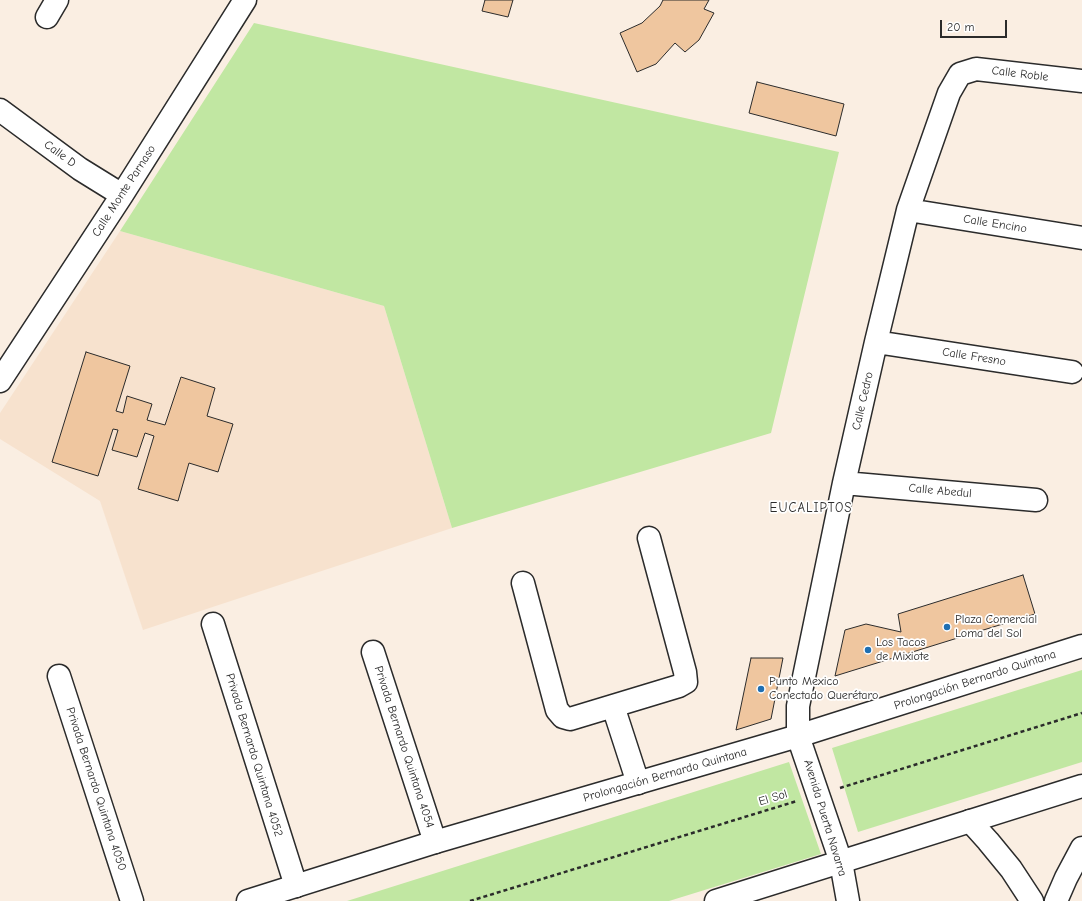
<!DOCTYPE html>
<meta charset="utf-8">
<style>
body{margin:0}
#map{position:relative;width:1082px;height:901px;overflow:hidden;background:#faeee2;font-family:"Comic Neue",sans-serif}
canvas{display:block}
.scale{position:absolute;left:940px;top:20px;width:67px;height:18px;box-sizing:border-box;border:2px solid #2b2b2b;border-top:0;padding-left:5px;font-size:12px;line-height:14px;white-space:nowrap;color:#2b2b2b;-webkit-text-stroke:3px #fff;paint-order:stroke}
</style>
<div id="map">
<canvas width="1082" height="901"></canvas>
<div class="scale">20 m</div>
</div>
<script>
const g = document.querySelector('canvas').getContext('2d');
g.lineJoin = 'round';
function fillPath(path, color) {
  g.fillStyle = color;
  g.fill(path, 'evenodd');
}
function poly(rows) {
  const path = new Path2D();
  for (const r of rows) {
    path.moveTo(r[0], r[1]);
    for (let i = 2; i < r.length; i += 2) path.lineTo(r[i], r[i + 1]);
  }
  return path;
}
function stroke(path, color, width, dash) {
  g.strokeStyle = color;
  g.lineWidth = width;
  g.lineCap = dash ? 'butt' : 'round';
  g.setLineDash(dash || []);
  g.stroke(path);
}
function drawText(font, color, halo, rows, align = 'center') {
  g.font = font + ' "Comic Neue",sans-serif';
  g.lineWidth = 3.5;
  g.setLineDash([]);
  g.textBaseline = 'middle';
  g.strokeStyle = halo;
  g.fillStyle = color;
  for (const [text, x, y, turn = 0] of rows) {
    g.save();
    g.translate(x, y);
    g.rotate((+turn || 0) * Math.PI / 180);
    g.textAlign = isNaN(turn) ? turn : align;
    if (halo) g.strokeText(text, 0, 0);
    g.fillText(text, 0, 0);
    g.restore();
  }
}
const built = poly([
 [120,231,384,306,452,528,143,630,100,501,0,439,0,413]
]);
const green = poly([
 [254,23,839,152,771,433,452,528,384,306,120,231],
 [1082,670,1082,762,858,832,832,748],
 [789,762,821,854,669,901,347,901]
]);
const building = poly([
 [485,0,513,0,508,17,482,11,485,0],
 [663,0,709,0,704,9,714,13,699,40,685,52,675,43,656,64,637,72,620,33,642,23,660,6,663,0],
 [757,82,844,104,836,136,749,113,757,82],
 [86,352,130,366,116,411,123,413,127,396,152,404,147,420,165,425,181,377,215,388,207,416,233,424,218,472,189,463,178,501,138,489,154,436,145,433,137,457,112,450,118,430,113,429,98,476,52,462,86,352],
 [1023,575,1035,614,835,676,845,630,866,624,901,632,898,614,1023,575],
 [751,658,783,658,771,719,736,730,751,658]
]);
const path = poly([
 [840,788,1082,713],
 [470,901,797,801]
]);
const minor = poly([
 [47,17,57,0],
 [0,110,80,169,122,195],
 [908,210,1082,238],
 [876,342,1072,372],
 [0,381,122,195,245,0],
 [844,483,1036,500],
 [523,583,557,710,563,717,570,719,679,686,686,682,685,672,649,538],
 [213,624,296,886],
 [373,652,435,842],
 [59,676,132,901],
 [613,706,638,783],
 [798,736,798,706,844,483,876,342,908,210,949,93,960,74,976,69,1082,81],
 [970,821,988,841,1011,869,1032,901],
 [1056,901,1066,878,1082,848]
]);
const tertiary = poly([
 [798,736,841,862,848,901]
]);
const primary = poly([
 [248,901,435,842,798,736,1082,646],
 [716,901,1082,786]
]);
const markers = [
 [947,627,4,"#1f6fb2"],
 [868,650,4,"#1f6fb2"],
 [761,689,4,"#1f6fb2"]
];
const streetNames = [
 ["Calle Roble",1020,74,7],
 ["Calle D",60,154,36],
 ["Calle Monte Parnaso",124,191,-57],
 ["Calle Encino",995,224,9],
 ["Calle Fresno",974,357,9],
 ["Calle Cedro",863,401,-77],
 ["Calle Abedul",940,491,5],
 ["Prolongación Bernardo Quintana",975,680,-18],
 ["Privada Bernardo Quintana 4054",404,747,72],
 ["Privada Bernardo Quintana 4052",254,755,73],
 ["Prolongación Bernardo Quintana",665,775,-16],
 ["Privada Bernardo Quintana 4050",96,789,72],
 ["El Sol",773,798,-17],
 ["Avenida Puerta Navarra",825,818,73]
];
const poiNames = [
 ["Plaza Comercial",955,620],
 ["Loma del Sol",955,634],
 ["Los Tacos",876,643],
 ["de Mixiote",876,657],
 ["Punto Mexico",769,682],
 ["Conectado Querétaro",769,696]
];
const neighbourhoodNames = [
 ["EUCALIPTOS",811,508]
];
fillPath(built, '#f7e2ce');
fillPath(green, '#c1e7a2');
fillPath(building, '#efc69f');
stroke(building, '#2b2b2b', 1);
stroke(minor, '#2b2b2b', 25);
stroke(tertiary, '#2b2b2b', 25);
stroke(primary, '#2b2b2b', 25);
stroke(path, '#2b2b2b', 2.5, [4, 3]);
stroke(minor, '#fff', 22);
stroke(tertiary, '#fff', 22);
stroke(primary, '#fff', 22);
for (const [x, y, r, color] of markers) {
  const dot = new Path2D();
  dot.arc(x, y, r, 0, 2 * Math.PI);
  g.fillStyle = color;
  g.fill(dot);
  stroke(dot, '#fff', 1.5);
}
drawText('12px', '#2b2b2b', '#fff', streetNames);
drawText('12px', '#2b2b2b', '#fff', poiNames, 'left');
g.letterSpacing = '1px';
drawText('13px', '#2b2b2b', '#fff', neighbourhoodNames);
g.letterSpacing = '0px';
</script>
